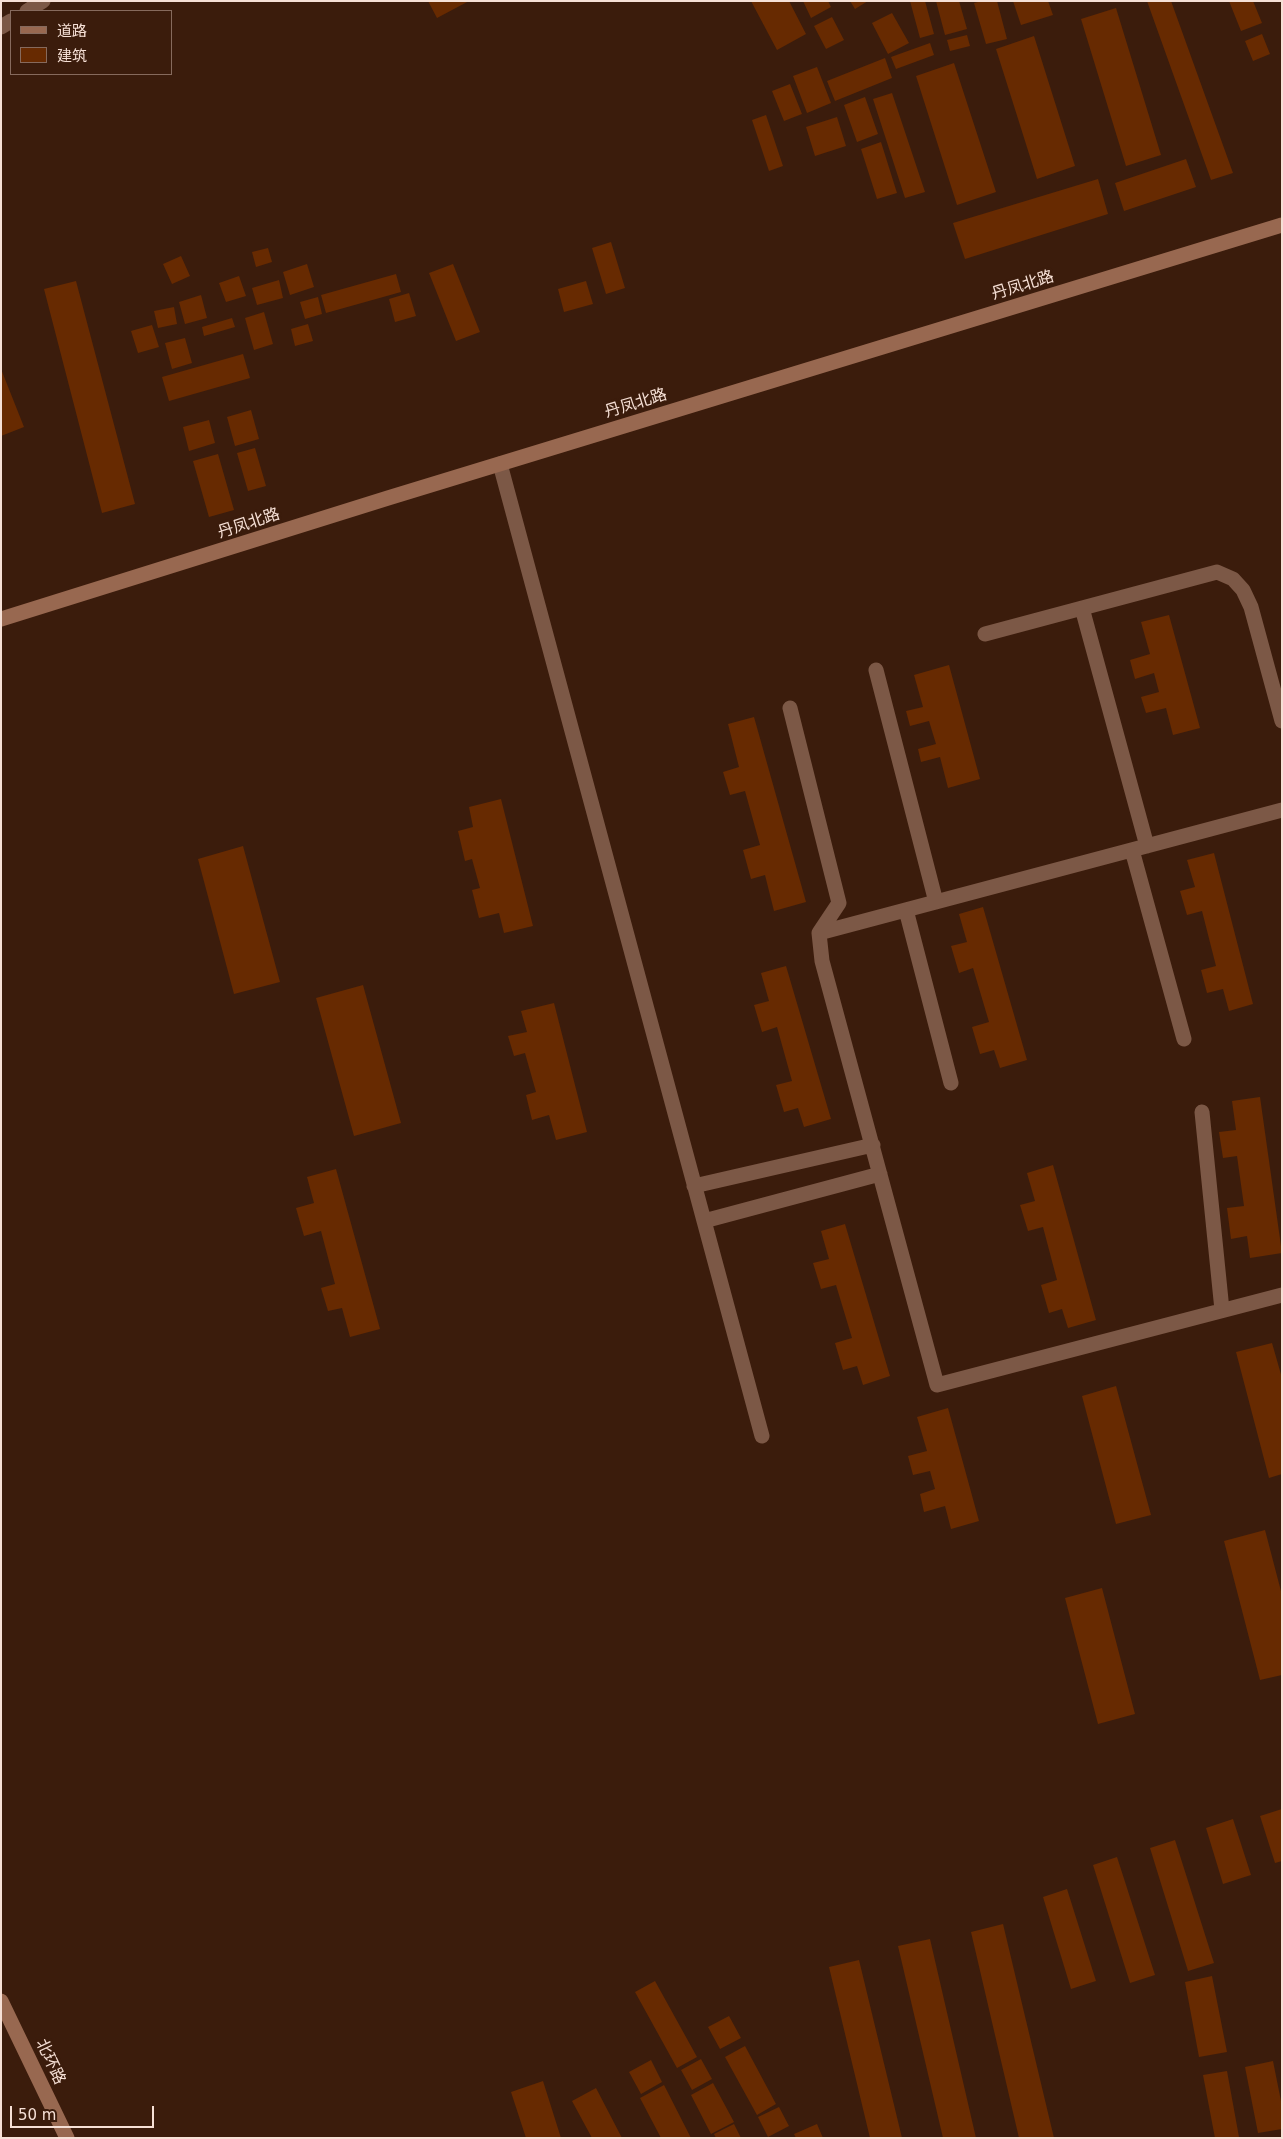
<!DOCTYPE html>
<meta charset="utf-8">
<style>
body{margin:0}
#map{position:relative;width:1283px;height:2139px;overflow:hidden;background:#3b1c0c;font-family:"DejaVu Sans","Noto Sans SC",sans-serif}
canvas{display:block}
.frame{position:absolute;inset:0;border:2px solid #f6e0d6;pointer-events:none}
.legend{position:absolute;left:10px;top:10px;width:162px;height:65px;box-sizing:border-box;background:#3b1c0c;border:1px solid #866a5d;margin:0;padding:6px 9px;list-style:none;font-size:15px;color:#f6e0d6}
.legend li{display:flex;align-items:center;gap:10px;height:25px}
.legend b{width:25px;border:1px solid #866a5d}
.scale{position:absolute;left:10px;top:2106px;width:144px;height:22px;box-sizing:border-box;border:2px solid #f6e0d6;border-top:0;padding-left:6px;font-size:15px;line-height:18px;white-space:nowrap;color:#f6e0d6;-webkit-text-stroke:4px #3b1c0c;paint-order:stroke}
</style>
<div id="map">
<canvas width="1283" height="2139"></canvas>
<div class="frame"></div>
<ul class="legend">
<li><b style="height:6px;background:#986850"></b>道路</li>
<li><b style="height:14px;background:#672a01"></b>建筑</li>
</ul>
<div class="scale">50 m</div>
</div>
<script>
const g = document.querySelector('canvas').getContext('2d');
g.lineJoin = 'round';
function fillPath(path, color) {
  g.fillStyle = color;
  g.fill(path, 'evenodd');
}
function poly(rows) {
  const path = new Path2D();
  for (const r of rows) {
    path.moveTo(r[0], r[1]);
    for (let i = 2; i < r.length; i += 2) path.lineTo(r[i], r[i + 1]);
  }
  return path;
}
function stroke(path, color, width, dash) {
  g.strokeStyle = color;
  g.lineWidth = width;
  g.lineCap = dash ? 'butt' : 'round';
  g.setLineDash(dash || []);
  g.stroke(path);
}
function drawText(font, color, halo, rows, align = 'center') {
  g.font = font + ' "DejaVu Sans","Noto Sans SC",sans-serif';
  g.lineWidth = 5;
  g.setLineDash([]);
  g.textBaseline = 'middle';
  g.strokeStyle = halo;
  g.fillStyle = color;
  for (const [text, x, y, turn = 0] of rows) {
    g.save();
    g.translate(x, y);
    g.rotate((+turn || 0) * Math.PI / 180);
    g.textAlign = isNaN(turn) ? turn : align;
    if (halo) g.strokeText(text, 0, 0);
    g.fillText(text, 0, 0);
    g.restore();
  }
}
const building = poly([
 [428,1,469,1,437,18],
 [751,1,789,1,806,34,777,50],
 [803,1,828,1,831,7,811,18],
 [850,1,868,1,855,9],
 [910,1,925,1,934,34,920,38],
 [936,1,959,1,967,29,945,35],
 [982,1,997,1,1007,39,986,44,974,3],
 [1013,1,1048,1,1053,15,1021,25],
 [1147,1,1171,1,1233,173,1211,180],
 [1229,1,1253,1,1262,23,1241,31],
 [1116,8,1161,155,1126,166,1081,19],
 [892,13,909,43,888,54,872,23],
 [832,17,844,40,826,49,814,26],
 [1262,34,1270,54,1253,61,1245,41],
 [967,35,970,46,950,51,947,40],
 [1034,36,1075,166,1037,179,996,49],
 [930,43,934,55,896,69,891,57],
 [885,58,892,78,835,101,827,81],
 [954,63,996,192,957,205,916,76],
 [817,67,831,103,807,113,793,76],
 [790,84,802,114,784,121,772,91],
 [892,93,925,192,905,198,873,99],
 [865,97,878,134,857,142,844,105],
 [766,115,783,166,769,171,752,120],
 [837,117,846,146,815,156,806,127],
 [881,142,897,193,877,199,861,149],
 [1186,159,1196,187,1124,211,1115,183],
 [1098,179,1108,214,965,259,953,223],
 [611,242,625,288,606,294,592,248],
 [268,248,272,262,256,267,252,252],
 [181,256,190,276,172,284,163,264],
 [307,264,314,287,290,295,283,272],
 [453,264,480,332,456,341,429,273],
 [396,274,401,292,326,313,321,295],
 [239,276,246,296,226,302,219,283],
 [279,280,283,298,257,305,252,288],
 [76,281,135,504,102,513,44,289],
 [586,281,593,304,564,312,558,289],
 [409,293,416,316,395,322,389,299],
 [201,295,207,318,185,324,179,302],
 [318,297,322,314,305,319,300,302],
 [174,307,177,324,158,328,154,311],
 [264,312,273,344,254,350,245,318],
 [232,318,235,327,204,336,202,327],
 [308,324,313,341,295,346,291,329],
 [152,325,159,347,138,353,131,331],
 [185,338,192,363,172,369,165,343],
 [243,354,250,378,169,401,162,377],
 [1,369,24,427,1,436],
 [251,410,259,439,235,446,227,417],
 [209,420,215,443,189,451,183,427],
 [255,448,266,486,248,491,237,453],
 [218,454,234,510,209,517,193,461],
 [1169,615,1200,728,1173,735,1166,708,1146,713,1141,697,1159,692,1154,673,1135,679,1130,660,1150,654,1141,622],
 [949,665,980,779,948,788,940,757,921,762,918,749,936,744,929,721,910,726,906,711,923,707,914,675],
 [754,717,806,902,774,911,765,875,751,879,743,850,760,845,745,791,730,795,723,772,739,767,728,724],
 [501,799,533,926,504,933,499,913,479,918,472,890,480,888,472,859,465,861,458,831,473,827,469,807],
 [243,846,280,982,234,994,198,859],
 [1214,853,1253,1004,1229,1011,1223,989,1207,993,1201,970,1216,966,1202,911,1187,915,1180,891,1195,887,1187,860],
 [983,907,1027,1060,1000,1068,994,1050,980,1054,972,1027,989,1022,973,968,959,973,951,946,967,942,959,914],
 [786,966,831,1119,804,1127,798,1108,784,1112,776,1085,792,1081,777,1027,762,1032,754,1005,769,1001,761,973],
 [363,985,401,1123,354,1136,316,998],
 [554,1003,587,1132,556,1140,549,1115,532,1120,526,1095,536,1092,525,1053,514,1056,508,1036,527,1032,521,1011],
 [1260,1097,1282,1253,1250,1258,1247,1236,1231,1239,1227,1208,1244,1206,1237,1156,1223,1158,1219,1132,1236,1130,1232,1101],
 [1053,1165,1096,1320,1068,1328,1062,1309,1049,1313,1041,1285,1057,1280,1043,1227,1028,1231,1020,1205,1035,1201,1027,1173],
 [336,1169,380,1329,350,1337,342,1308,328,1311,321,1288,335,1284,321,1231,304,1236,296,1208,314,1203,307,1177],
 [845,1224,890,1376,863,1385,857,1366,843,1370,835,1343,852,1338,836,1285,821,1289,813,1263,829,1259,821,1231],
 [1272,1343,1282,1378,1282,1474,1269,1478,1236,1352],
 [1116,1386,1151,1515,1116,1524,1082,1396],
 [948,1408,979,1521,951,1529,945,1506,924,1512,920,1494,935,1489,930,1471,913,1475,908,1456,927,1451,917,1417],
 [1265,1530,1282,1595,1282,1675,1260,1680,1224,1541],
 [1102,1588,1135,1714,1098,1724,1065,1598],
 [1282,1809,1282,1861,1275,1863,1260,1816],
 [1233,1819,1251,1875,1223,1884,1206,1828],
 [1175,1840,1214,1963,1188,1971,1150,1848],
 [1117,1857,1155,1975,1130,1983,1093,1865],
 [1067,1889,1096,1981,1071,1989,1043,1897],
 [1003,1924,1054,2138,1019,2138,971,1932],
 [930,1939,976,2138,943,2138,898,1946],
 [859,1960,902,2138,870,2138,829,1967],
 [1212,1976,1227,2052,1199,2057,1185,1982],
 [655,1981,697,2057,677,2068,635,1992],
 [729,2016,741,2038,720,2049,708,2027],
 [745,2046,776,2104,757,2115,725,2057],
 [701,2059,712,2079,692,2090,681,2070],
 [651,2060,662,2082,641,2094,629,2072],
 [1273,2061,1282,2106,1282,2129,1258,2133,1245,2067],
 [1227,2071,1239,2137,1215,2138,1203,2075],
 [543,2081,561,2138,526,2138,511,2092],
 [713,2083,734,2122,711,2134,691,2095],
 [664,2085,691,2138,661,2138,640,2098],
 [596,2088,622,2138,592,2138,572,2101],
 [779,2107,789,2126,768,2137,758,2117],
 [734,2124,741,2138,716,2138,714,2134],
 [817,2124,823,2138,796,2138,794,2134]
]);
const street = poly([
 [27,11,43,1],
 [1,27,11,21],
 [500,464,762,1436],
 [1082,608,1147,846],
 [985,634,1217,572,1233,579,1243,590,1251,607,1282,721],
 [876,670,936,902],
 [790,708,839,903,819,933,822,961,937,1385,1282,1295],
 [1132,850,1184,1039],
 [906,910,951,1083],
 [819,933,1282,810],
 [1202,1112,1222,1310],
 [694,1186,873,1145],
 [704,1221,880,1174]
]);
const secondary = poly([
 [1,619,388,498,1282,225],
 [1,2001,67,2138]
]);
const streetNames = [
 ["丹凤北路",1023,286,-17],
 ["丹凤北路",636,404,-17],
 ["丹凤北路",249,524,-18],
 ["北环路",50,2062,65]
];
fillPath(building, '#672a01');
stroke(street, '#7c5846', 15);
stroke(secondary, '#986850', 15);
drawText('16px', '#f6e0d6', '#3b1c0c', streetNames);
</script>
